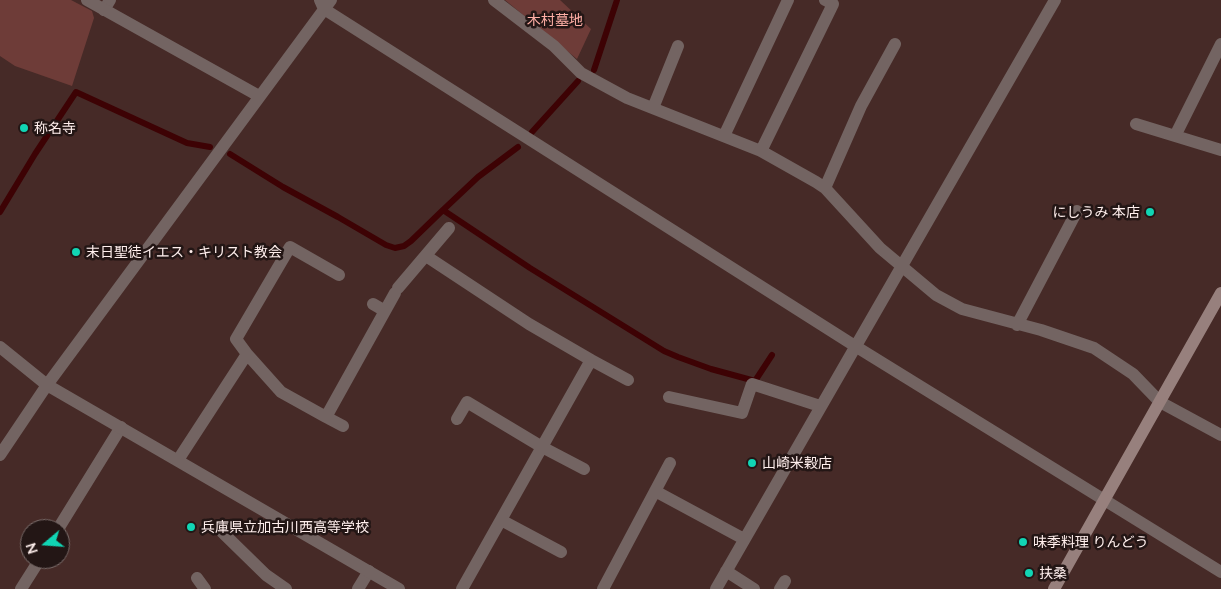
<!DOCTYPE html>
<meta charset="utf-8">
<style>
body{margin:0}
#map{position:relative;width:1221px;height:589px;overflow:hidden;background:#462a27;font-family:Lato,sans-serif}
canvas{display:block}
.north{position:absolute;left:20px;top:519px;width:50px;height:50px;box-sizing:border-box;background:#231615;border:1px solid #7b6d6b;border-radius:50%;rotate:252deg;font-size:14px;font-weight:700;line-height:20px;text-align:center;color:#ffefed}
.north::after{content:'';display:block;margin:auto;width:18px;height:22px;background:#11d5b4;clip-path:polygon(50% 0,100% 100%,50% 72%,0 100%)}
</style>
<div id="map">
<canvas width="1221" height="589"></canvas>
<div class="north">N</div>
</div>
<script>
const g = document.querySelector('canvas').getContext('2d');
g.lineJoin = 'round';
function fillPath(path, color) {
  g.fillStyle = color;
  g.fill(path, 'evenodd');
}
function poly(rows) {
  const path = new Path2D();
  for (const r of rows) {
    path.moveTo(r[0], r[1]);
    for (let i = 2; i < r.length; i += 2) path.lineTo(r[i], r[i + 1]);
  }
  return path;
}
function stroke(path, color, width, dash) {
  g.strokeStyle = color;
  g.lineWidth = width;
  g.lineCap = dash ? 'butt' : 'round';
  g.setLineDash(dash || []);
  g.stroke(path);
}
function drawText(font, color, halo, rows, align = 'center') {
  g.font = font + ' Lato,"Noto Sans JP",sans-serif';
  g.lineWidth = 5;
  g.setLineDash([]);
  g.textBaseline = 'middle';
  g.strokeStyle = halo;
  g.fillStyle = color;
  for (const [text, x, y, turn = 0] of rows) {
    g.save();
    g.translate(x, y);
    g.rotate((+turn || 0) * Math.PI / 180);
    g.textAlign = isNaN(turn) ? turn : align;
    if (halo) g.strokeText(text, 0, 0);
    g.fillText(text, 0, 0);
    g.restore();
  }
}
const green = poly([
 [0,0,71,0,92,11,94,18,72,86,15,66,0,56],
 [505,0,560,0,591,29,577,59]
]);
const stream = poly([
 [594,70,617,0],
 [532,132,578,81],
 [230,154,283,187,338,217,386,245,395,248,404,246,411,241,443,210,530,268,664,351,678,357,711,369,755,381,772,355],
 [443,210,478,177,518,147],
 [0,212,35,154,76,92,187,143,210,147]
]);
const lane = poly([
 [104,10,110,0],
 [58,529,121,427],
 [222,532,266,575,286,589],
 [197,578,205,589],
 [21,589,40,559],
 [358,589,369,571]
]);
const street = poly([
 [87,0,259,96],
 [320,0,324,9,855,346,1221,572],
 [494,0,554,46,581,73,627,98,761,151,816,182,825,188,880,248,936,295,962,309,1041,330,1094,348,1133,374,1160,402,1221,435],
 [653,108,678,46],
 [1136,124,1221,150],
 [724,136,788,0],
 [1175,136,1221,44],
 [761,151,833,4,825,0],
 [825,188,861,106,895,44],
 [426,256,529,324,591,360,462,589],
 [398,288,449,228],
 [373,304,385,311],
 [1017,325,1077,211],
 [0,347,47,385,399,589],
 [247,354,281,392,326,417,395,293],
 [591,360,628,380],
 [669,397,742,413,752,384,820,406],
 [326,417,343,426],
 [457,419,467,402,542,447,584,469],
 [0,455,47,385,331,0],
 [178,460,247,354,236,339,290,247,339,275],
 [655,491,744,539],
 [501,520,561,552],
 [726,571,754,589],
 [603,589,670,463],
 [716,589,1055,0],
 [780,589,785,581]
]);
const secondary = poly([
 [1054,589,1221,293]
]);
const markers = [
 [24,128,5,"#11d5b4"],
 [1150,212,5,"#11d5b4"],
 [76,252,5,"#11d5b4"],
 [752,463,5,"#11d5b4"],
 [191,527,5,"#11d5b4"],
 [1023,542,5,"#11d5b4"],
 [1029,573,5,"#11d5b4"]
];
const parkNames = [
 ["木村墓地",555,20]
];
const poiNames = [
 ["称名寺",34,128],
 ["にしうみ 本店",1140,212,"right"],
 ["末日聖徒イエス・キリスト教会",86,252],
 ["山崎米穀店",762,463],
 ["兵庫県立加古川西高等学校",201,527],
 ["味季料理 りんどう",1033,542],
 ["扶桑",1039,573]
];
fillPath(green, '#6e3c38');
stroke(stream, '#3d0204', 6);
stroke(lane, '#736462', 12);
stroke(street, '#736462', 12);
stroke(secondary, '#97807d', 12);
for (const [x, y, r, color] of markers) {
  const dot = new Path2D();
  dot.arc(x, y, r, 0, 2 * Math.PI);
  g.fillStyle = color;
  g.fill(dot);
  stroke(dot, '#231615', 2);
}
drawText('14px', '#ffafa6', '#231615', parkNames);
drawText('14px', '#ffefed', '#231615', poiNames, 'left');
</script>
